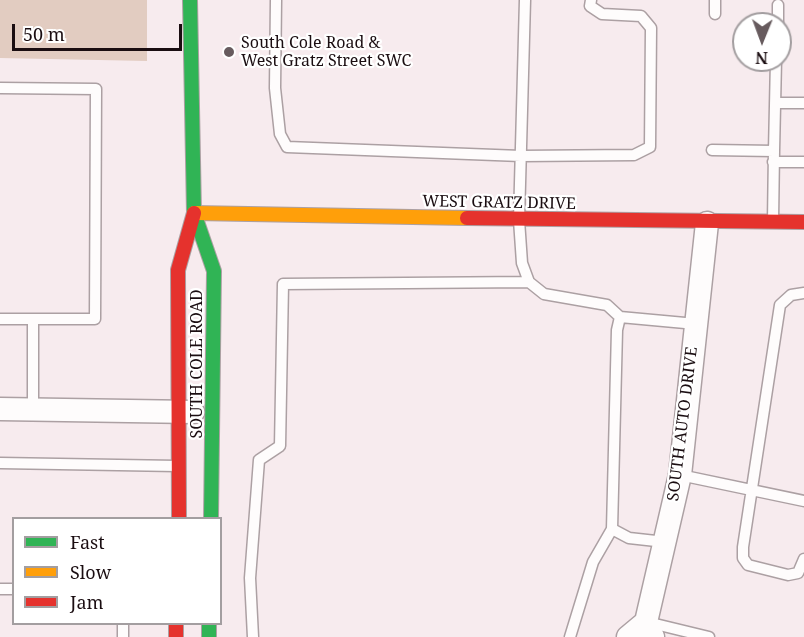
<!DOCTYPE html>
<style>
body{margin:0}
#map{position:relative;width:804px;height:637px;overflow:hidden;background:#f7ebee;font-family:"Noto Serif",serif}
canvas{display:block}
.legend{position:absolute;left:12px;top:517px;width:210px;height:108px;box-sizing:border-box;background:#fff;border:2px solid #a39ea0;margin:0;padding:8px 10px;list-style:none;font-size:18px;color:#1a0d11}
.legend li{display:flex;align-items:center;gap:12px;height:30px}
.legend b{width:30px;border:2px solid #a39ea0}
.north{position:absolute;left:732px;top:12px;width:60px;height:60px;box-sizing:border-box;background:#fff;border:2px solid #a39ea0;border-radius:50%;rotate:181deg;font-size:16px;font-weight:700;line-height:24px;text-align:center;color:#1a0d11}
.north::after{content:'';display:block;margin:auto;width:21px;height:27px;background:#675b5e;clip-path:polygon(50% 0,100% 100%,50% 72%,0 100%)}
.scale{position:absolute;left:12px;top:24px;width:170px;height:27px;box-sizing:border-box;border:3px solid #1a0d11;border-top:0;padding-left:8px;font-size:18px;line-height:21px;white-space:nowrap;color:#1a0d11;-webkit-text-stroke:4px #fff;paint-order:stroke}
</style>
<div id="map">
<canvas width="804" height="637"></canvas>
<ul class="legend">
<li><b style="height:8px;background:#30b455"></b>Fast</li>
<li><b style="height:8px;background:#ff9f0a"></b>Slow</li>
<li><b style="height:8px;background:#e5322d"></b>Jam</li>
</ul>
<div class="north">N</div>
<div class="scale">50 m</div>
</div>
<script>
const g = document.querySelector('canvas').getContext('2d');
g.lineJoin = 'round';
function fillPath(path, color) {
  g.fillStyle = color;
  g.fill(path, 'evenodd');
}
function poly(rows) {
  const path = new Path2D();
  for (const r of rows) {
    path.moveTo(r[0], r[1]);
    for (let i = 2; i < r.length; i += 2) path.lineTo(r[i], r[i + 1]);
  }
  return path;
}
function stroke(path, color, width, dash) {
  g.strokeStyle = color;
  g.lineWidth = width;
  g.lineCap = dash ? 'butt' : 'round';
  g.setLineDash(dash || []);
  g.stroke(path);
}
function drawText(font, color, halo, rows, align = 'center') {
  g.font = font + ' "Noto Serif",serif';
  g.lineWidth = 4.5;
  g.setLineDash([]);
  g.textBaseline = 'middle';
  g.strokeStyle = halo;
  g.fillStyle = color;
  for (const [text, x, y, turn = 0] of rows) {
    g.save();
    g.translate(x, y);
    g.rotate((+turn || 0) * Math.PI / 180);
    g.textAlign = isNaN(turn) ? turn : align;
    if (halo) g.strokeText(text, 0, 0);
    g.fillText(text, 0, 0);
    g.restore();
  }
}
const green = poly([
 [0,0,147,0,147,61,0,58]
]);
const lane = poly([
 [276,0,275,88,280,134,287,147,521,156,634,155,650,147,651,28,641,16,602,14,590,6,591,0],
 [525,0,519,220,522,263,529,282,544,294,607,305,620,317],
 [715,14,715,0],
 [778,24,778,5],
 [0,88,96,89,95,319,0,319],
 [775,103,804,103],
 [712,150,774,151,773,221],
 [774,151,776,60],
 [773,162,804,162],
 [804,293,791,295,780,305,743,547,743,558,748,565,788,575,798,573,804,559],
 [33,319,33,409],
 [0,463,177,466],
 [680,475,804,501],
 [665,542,629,538,612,529,617,330,620,317,696,324],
 [0,589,14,589],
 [647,622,709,637],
 [123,637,123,624],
 [253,637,250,578,259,460,280,446,283,284,529,282],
 [570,637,593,562,612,529]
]);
const street = poly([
 [0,409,193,412],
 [646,622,680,475,707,223],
 [628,637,646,622,653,637]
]);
const fast = poly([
 [190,0,194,213,214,271,211,518],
 [209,624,209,637]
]);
const slow = poly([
 [194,213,467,218]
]);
const jam = poly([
 [467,218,804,222],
 [179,518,178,270,194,213],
 [176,624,176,637]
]);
const markers = [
 [229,52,6,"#675b5e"]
];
const poiNames = [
 ["South Cole Road &",241,43],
 ["West Gratz Street SWC",241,61]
];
const streetNames = [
 ["WEST GRATZ DRIVE",499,203,1],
 ["SOUTH COLE ROAD",197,364,-90],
 ["SOUTH AUTO DRIVE",683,424,-83]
];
fillPath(green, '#e2ccc1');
stroke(lane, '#aca0a3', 13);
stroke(street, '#aca0a3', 25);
stroke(fast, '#aca0a3', 16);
stroke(slow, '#aca0a3', 16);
stroke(jam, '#aca0a3', 16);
stroke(lane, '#fefcfc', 10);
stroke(street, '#fefcfc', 22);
stroke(fast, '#30b455', 14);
stroke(slow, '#ff9f0a', 14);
stroke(jam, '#e5322d', 14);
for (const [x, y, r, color] of markers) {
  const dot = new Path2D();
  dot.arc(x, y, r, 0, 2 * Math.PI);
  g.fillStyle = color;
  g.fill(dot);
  stroke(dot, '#fff', 2);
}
drawText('16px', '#1a0d11', '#fff', poiNames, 'left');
drawText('16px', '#1a0d11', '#fff', streetNames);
</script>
